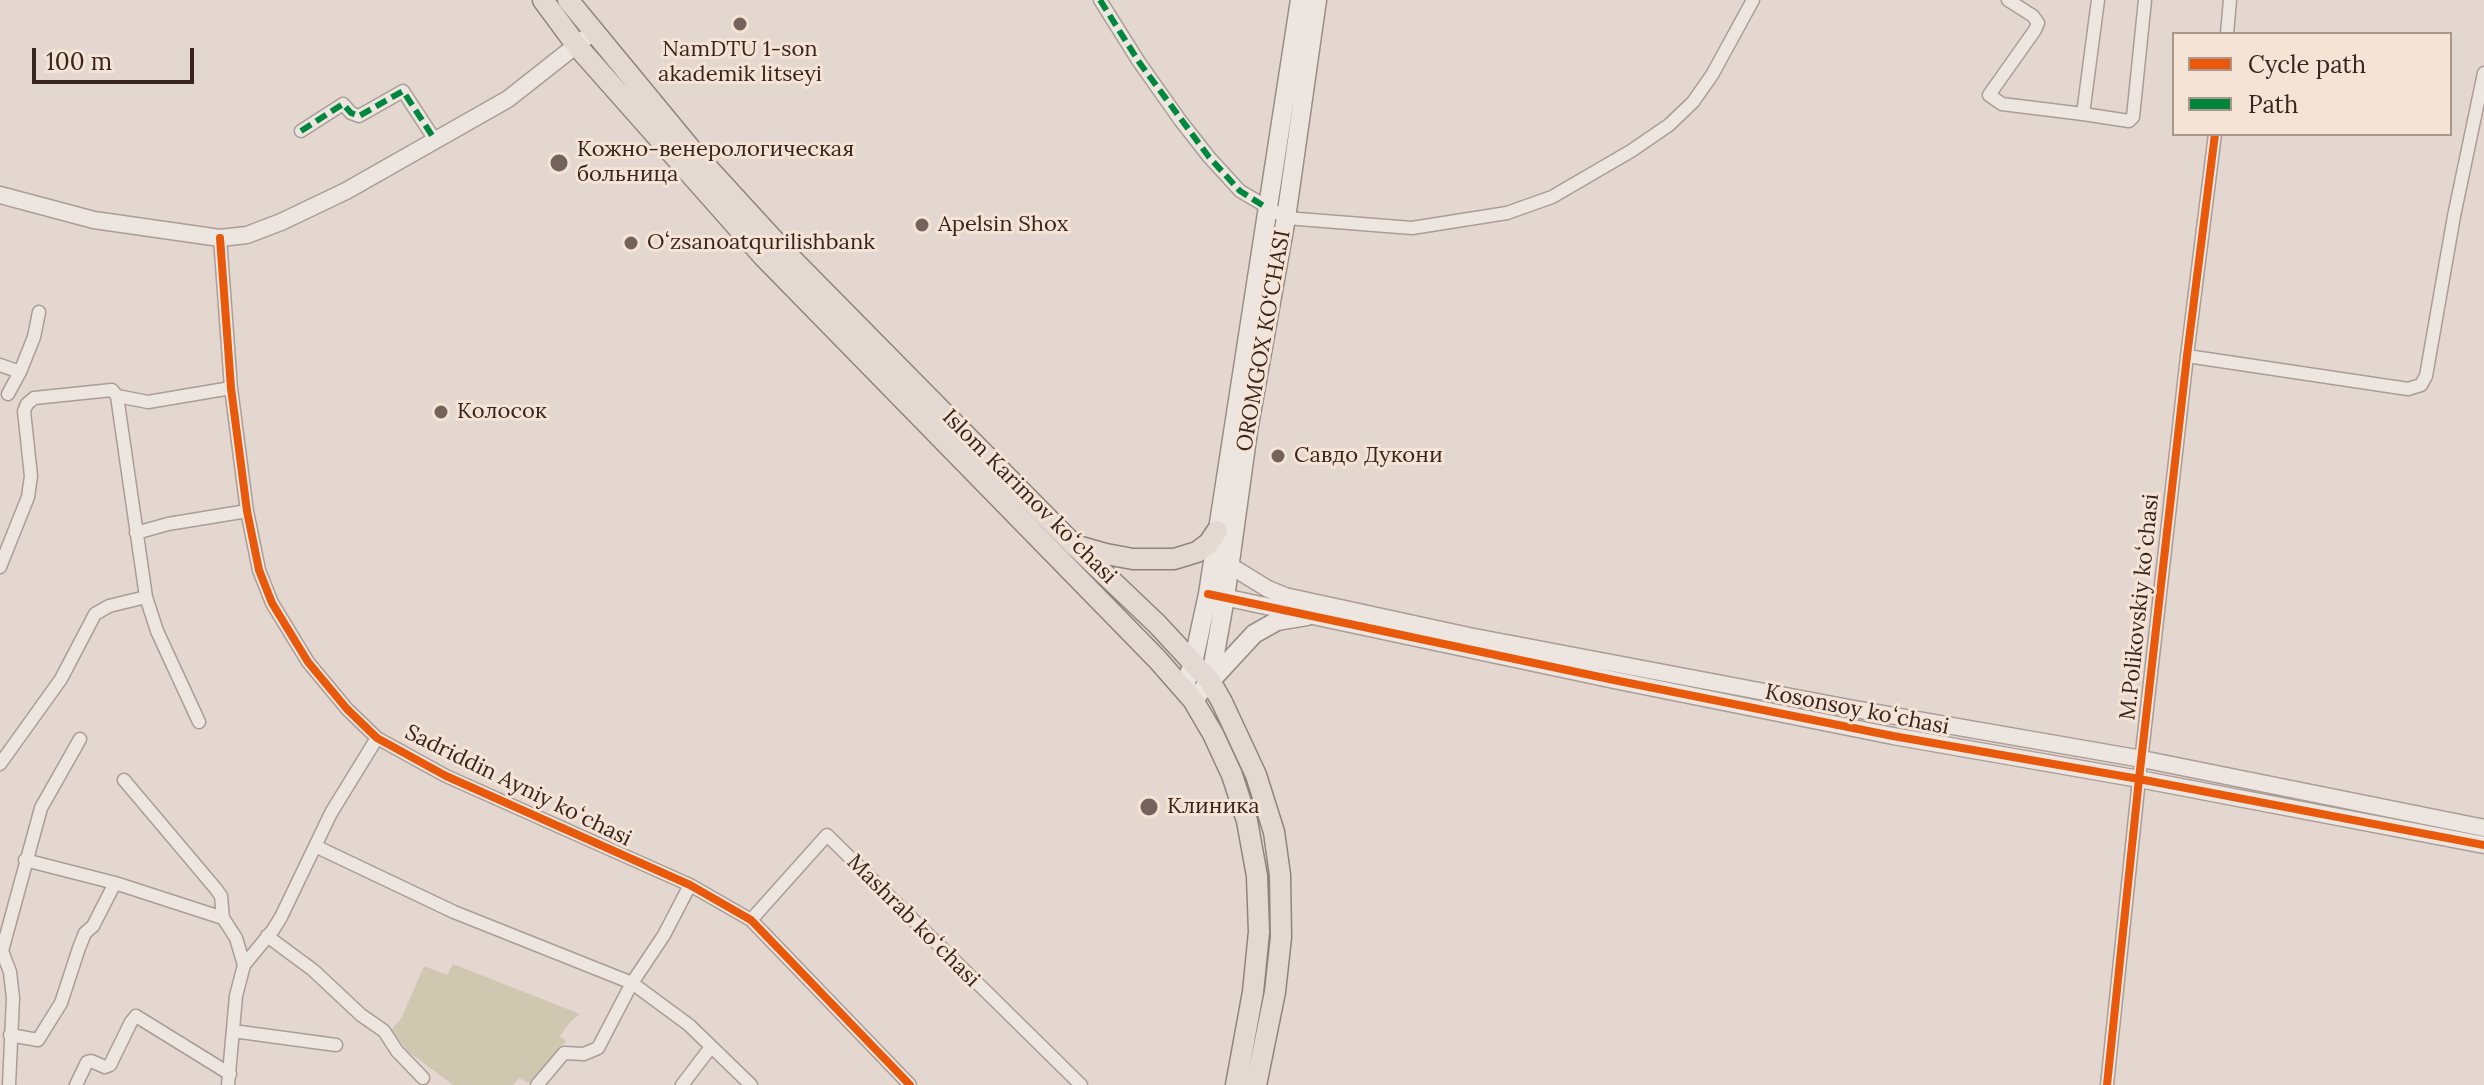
<!DOCTYPE html>
<meta charset="utf-8">
<style>
body{margin:0}
#map{position:relative;width:2484px;height:1085px;overflow:hidden;background:#e4d7cf;font-family:Lora,serif}
canvas{display:block}
.legend{position:absolute;left:2172px;top:32px;width:280px;height:104px;box-sizing:border-box;background:#f5e3d5;border:2px solid #a9978c;margin:0;padding:10px 14px;list-style:none;font-size:24px;color:#38241f}
.legend li{display:flex;align-items:center;gap:16px;height:40px}
.legend b{width:40px;border:2px solid #a9978c}
.scale{position:absolute;left:32px;top:48px;width:162px;height:36px;box-sizing:border-box;border:4px solid #38241f;border-top:0;padding-left:10px;font-size:24px;line-height:28px;white-space:nowrap;color:#38241f;-webkit-text-stroke:6px #f5e3d5;paint-order:stroke}
</style>
<div id="map">
<canvas width="2484" height="1085"></canvas>
<ul class="legend">
<li><b style="height:10px;background:#e8590c"></b>Cycle path</li>
<li><b style="height:10px;background:#00873e"></b>Path</li>
</ul>
<div class="scale">100 m</div>
</div>
<script>
const g = document.querySelector('canvas').getContext('2d');
g.lineJoin = 'round';
function fillPath(path, color) {
  g.fillStyle = color;
  g.fill(path, 'evenodd');
}
function poly(rows) {
  const path = new Path2D();
  for (const r of rows) {
    path.moveTo(r[0], r[1]);
    for (let i = 2; i < r.length; i += 2) path.lineTo(r[i], r[i + 1]);
  }
  return path;
}
function stroke(path, color, width, dash) {
  g.strokeStyle = color;
  g.lineWidth = width;
  g.lineCap = dash ? 'butt' : 'round';
  g.setLineDash(dash || []);
  g.stroke(path);
}
function drawText(font, color, halo, rows, align = 'center') {
  g.font = font + ' Lora,serif';
  g.lineWidth = 6;
  g.setLineDash([]);
  g.textBaseline = 'middle';
  g.strokeStyle = halo;
  g.fillStyle = color;
  for (const [text, x, y, turn = 0] of rows) {
    g.save();
    g.translate(x, y);
    g.rotate((+turn || 0) * Math.PI / 180);
    g.textAlign = isNaN(turn) ? turn : align;
    if (halo) g.strokeText(text, 0, 0);
    g.fillText(text, 0, 0);
    g.restore();
  }
}
const cemetery = poly([
 [453,964,580,1014,571,1021,560,1036,566,1041,533,1085,519,1078,513,1085,453,1085,409,1052,391,1030,402,1017,424,966,447,975]
]);
const minor = poly([
 [1100,0,1139,62,1180,120,1209,157,1240,191,1286,218,1412,228,1507,213,1552,197,1631,151,1669,125,1693,102,1712,75,1753,0],
 [2008,0,2033,16,2038,23,2035,30,1989,95,2002,104,2083,114,2098,0],
 [2227,34,2230,0],
 [2083,114,2129,121,2133,117,2145,0],
 [301,131,343,104,351,113,359,116,403,91,435,140],
 [220,238,231,388,247,511,259,570,272,603,308,662,347,709,377,738,446,776,690,885,751,920,910,1085],
 [2187,356,2408,389,2421,385,2426,376,2454,216,2484,73],
 [0,365,20,372,8,394],
 [20,372,34,337,39,312],
 [117,396,146,597,157,631,199,722],
 [136,533,168,524,247,511],
 [0,567,28,497,31,476,24,411,27,404,34,398,112,390,117,396,148,402,231,388],
 [0,764,61,679,95,614,109,606,146,597],
 [124,780,216,889,221,896,223,918],
 [315,846,454,912,632,983,664,935,690,885],
 [25,860,115,883,223,918],
 [223,918,236,938,244,965,236,996,228,1085],
 [751,920,827,835,1081,1085],
 [267,936,313,970,361,1015,384,1031,397,1051,423,1078],
 [244,965,273,930,281,917,331,813,377,738],
 [233,1031,336,1045],
 [10,1035,38,1040,61,1003,79,948,85,933,93,926,115,883],
 [9,1085,13,998,10,972,2,951,41,808,80,739],
 [76,1085,87,1062,91,1061,105,1067,110,1065,131,1022,136,1016,230,1074],
 [537,1085,564,1053,584,1054,598,1048,632,983,689,1025,751,1085],
 [682,1085,711,1047],
 [2107,1085,2139,779,2187,356,2215,134]
]);
const tertiary = poly([
 [0,195,94,220,220,238,247,235,281,222,346,191,508,99,593,32],
 [1229,565,1268,589,1285,596,1469,636,1849,708,2142,759,2484,828],
 [1214,595,1614,680,1893,736,2139,779,2484,845]
]);
const secondary = poly([
 [1210,681,1225,598,1248,431,1286,218,1317,0],
 [1184,688,1193,663,1208,594,1300,0],
 [1193,700,1254,634,1277,621,1307,616]
]);
const primary = poly([
 [543,0,577,46,763,256,1157,659,1193,700,1213,734,1232,775,1247,821,1257,876,1259,932,1253,992,1236,1085],
 [568,0,695,154,782,249,1073,544,1157,624,1210,681,1222,702,1256,775,1274,832,1280,875,1281,937,1275,992,1256,1085],
 [1078,546,1106,554,1133,559,1174,559,1197,552,1209,543,1217,531]
]);
const quiet = poly([
 [1100,0,1139,62,1209,157,1240,191,1267,208],
 [301,131,343,104,351,113,359,116,403,91,435,140]
]);
const cycleway = poly([
 [220,238,231,388,247,511,259,570,272,603,308,662,347,709,377,738,446,776,690,885,751,920,910,1085],
 [1208,594,1614,680,1893,736,2139,779,2484,845],
 [2107,1085,2139,779,2187,356,2215,134]
]);
const markers = [
 [740,24,8,"#74635d"],
 [559,163,10,"#74635d"],
 [922,225,8,"#74635d"],
 [631,243,8,"#74635d"],
 [441,412,8,"#74635d"],
 [1278,456,8,"#74635d"],
 [1149,807,10,"#74635d"]
];
const poiNames = [
 ["NamDTU 1-son",740,50,"center"],
 ["akademik litseyi",740,75,"center"],
 ["Кожно-венерологическая",577,150],
 ["больница",577,175],
 ["Apelsin Shox",938,225],
 ["Oʻzsanoatqurilishbank",647,243],
 ["Колосок",457,412],
 ["Савдо Дукони",1294,456],
 ["Клиника",1167,807]
];
const streetNames = [
 ["OROMGOX KO‘CHASI",1264,341,-80],
 ["Islom Karimov koʻchasi",1029,497,45],
 ["M.Polikovskiy koʻchasi",2140,607,-84],
 ["Kosonsoy koʻchasi",1857,710,11],
 ["Sadriddin Ayniy koʻchasi",518,786,26],
 ["Mashrab koʻchasi",913,921,45]
];
fillPath(cemetery, '#d0c7b1');
stroke(minor, '#aa9d97', 15);
stroke(tertiary, '#aa9d97', 19);
stroke(secondary, '#998d88', 21);
stroke(primary, '#8f837e', 23);
stroke(minor, '#ece5e0', 12);
stroke(tertiary, '#ece5e0', 16);
stroke(secondary, '#ece5e0', 18);
stroke(primary, '#e4d9d2', 20);
stroke(quiet, '#00873e', 6, [12, 6]);
stroke(cycleway, '#e8590c', 8);
for (const [x, y, r, color] of markers) {
  const dot = new Path2D();
  dot.arc(x, y, r, 0, 2 * Math.PI);
  g.fillStyle = color;
  g.fill(dot);
  stroke(dot, '#f5e3d5', 3);
}
drawText('22px', '#38241f', '#f5e3d5', poiNames, 'left');
drawText('22px', '#38241f', '#f5e3d5', streetNames);
</script>
